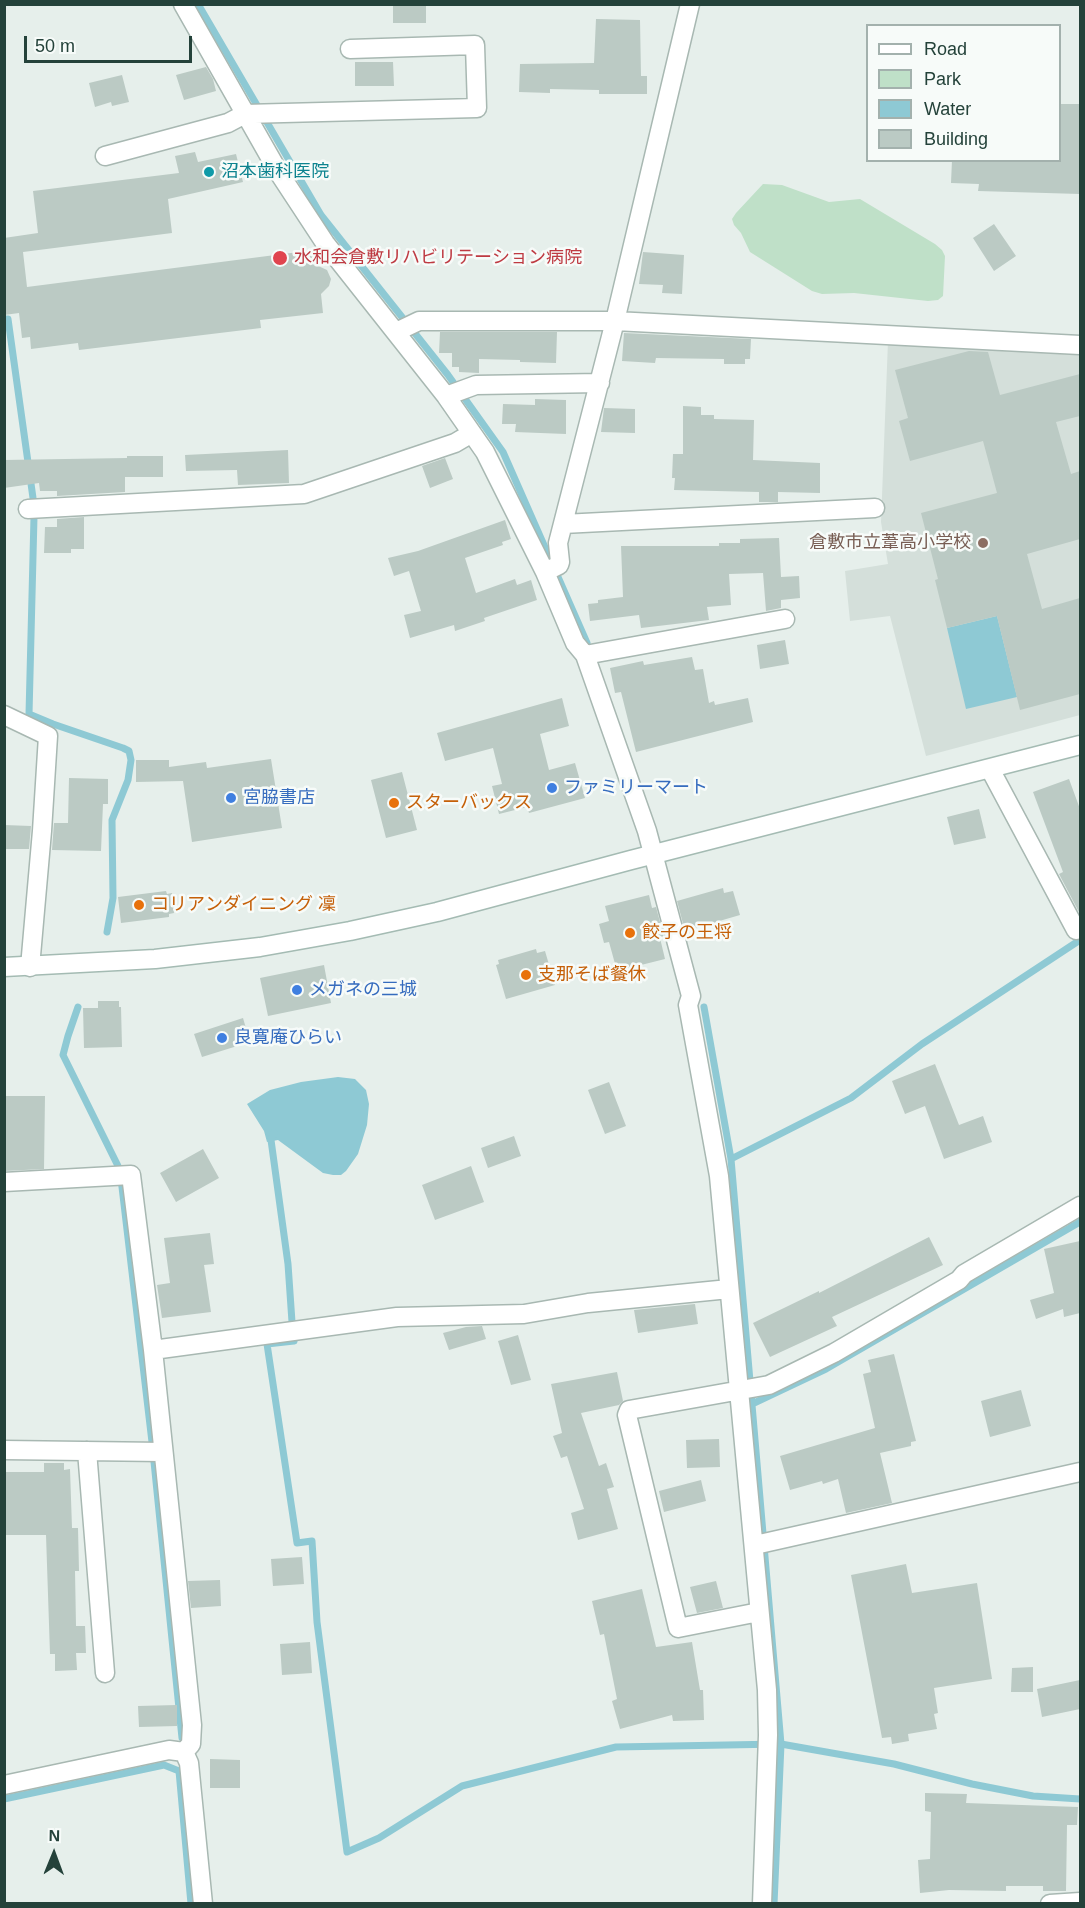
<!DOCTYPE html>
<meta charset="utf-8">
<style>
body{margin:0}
#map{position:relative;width:1085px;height:1908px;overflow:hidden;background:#e6efeb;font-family:Arial,sans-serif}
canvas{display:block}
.frame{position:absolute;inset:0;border:6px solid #24423a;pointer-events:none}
.legend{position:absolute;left:866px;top:24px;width:195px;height:138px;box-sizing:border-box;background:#f7fbf9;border:2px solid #a3b1ad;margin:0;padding:8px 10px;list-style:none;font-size:18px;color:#24423a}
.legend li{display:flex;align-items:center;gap:12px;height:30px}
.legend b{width:30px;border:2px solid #a3b1ad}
.north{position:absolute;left:24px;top:1824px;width:60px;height:60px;-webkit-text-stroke:4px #f7fbf9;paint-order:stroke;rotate:1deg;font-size:16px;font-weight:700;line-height:24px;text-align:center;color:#24423a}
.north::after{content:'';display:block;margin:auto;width:21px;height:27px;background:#24423a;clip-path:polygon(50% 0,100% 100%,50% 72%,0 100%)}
.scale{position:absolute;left:24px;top:36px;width:168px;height:27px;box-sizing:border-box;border:3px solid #24423a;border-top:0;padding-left:8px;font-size:18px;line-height:21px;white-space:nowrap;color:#24423a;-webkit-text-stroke:4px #f7fbf9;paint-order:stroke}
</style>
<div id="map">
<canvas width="1085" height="1908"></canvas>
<div class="frame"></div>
<ul class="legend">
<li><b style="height:8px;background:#fff"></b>Road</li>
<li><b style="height:16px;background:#bfe0c8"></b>Park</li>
<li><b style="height:16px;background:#8ec9d4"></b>Water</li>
<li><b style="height:16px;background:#bbcac4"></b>Building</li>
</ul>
<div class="north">N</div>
<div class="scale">50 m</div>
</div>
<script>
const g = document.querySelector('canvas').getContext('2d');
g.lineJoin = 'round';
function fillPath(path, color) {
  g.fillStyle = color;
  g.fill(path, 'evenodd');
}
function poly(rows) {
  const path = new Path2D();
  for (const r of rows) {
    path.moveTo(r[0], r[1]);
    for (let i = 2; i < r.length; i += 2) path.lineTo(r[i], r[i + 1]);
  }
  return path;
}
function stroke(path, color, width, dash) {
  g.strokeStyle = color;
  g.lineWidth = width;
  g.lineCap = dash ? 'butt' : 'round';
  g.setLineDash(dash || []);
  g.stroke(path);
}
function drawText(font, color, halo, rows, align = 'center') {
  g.font = font + ' Arial,"Noto Sans JP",sans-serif';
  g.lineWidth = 5;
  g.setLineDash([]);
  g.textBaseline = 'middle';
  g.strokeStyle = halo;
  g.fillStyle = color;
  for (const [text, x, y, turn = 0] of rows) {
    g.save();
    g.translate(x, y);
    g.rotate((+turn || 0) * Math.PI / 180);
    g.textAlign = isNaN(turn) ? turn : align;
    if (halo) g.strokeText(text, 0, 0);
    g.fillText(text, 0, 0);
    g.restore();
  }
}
const built = poly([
 [888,341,1080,349,1080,715,926,756,890,616,850,621,845,571,888,564,881,522]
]);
const green = poly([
 [763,184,782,185,829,202,860,199,935,244,942,250,945,256,943,296,938,300,928,301,854,293,822,294,812,291,750,252,741,233,734,225,732,219,736,213]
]);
const water = poly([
 [997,616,1017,697,966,709,947,628],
 [338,1077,355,1079,366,1090,369,1104,367,1125,358,1154,346,1171,341,1175,333,1175,323,1173,278,1140,267,1142,264,1131,247,1104,270,1090,301,1082]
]);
const stream = poly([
 [198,4,321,215,448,375,503,452,587,643],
 [4,319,8,319,33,498],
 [34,517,29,714,53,724,123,748,129,751,131,760,128,780,112,820,113,898,107,932],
 [78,1007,68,1036,63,1055,120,1170,152,1442,182,1738],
 [704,1007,731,1159,781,1744,774,1904],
 [274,1133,271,1140,288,1264,292,1322],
 [731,1159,851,1098,922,1044,1080,940],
 [293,1337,294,1341,267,1344,297,1543,312,1541,317,1622,347,1852,379,1838,462,1786,616,1747,781,1744,894,1764,972,1784,1033,1796,1080,1799],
 [752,1404,826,1369,1080,1222],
 [4,1799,164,1765,179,1771,191,1904]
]);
const building = poly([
 [393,4,426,4,426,23,393,23],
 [596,19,640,20,641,76,647,76,647,94,599,94,599,90,550,89,550,93,519,92,520,64,594,63],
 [355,62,393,62,394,86,355,86],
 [206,67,213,79,216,91,184,100,176,75],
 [122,75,129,102,112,106,111,102,95,107,89,83],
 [1059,104,1080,104,1080,194,978,191,979,184,951,183,952,160,1059,160],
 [195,152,198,162,236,154,243,182,168,199,172,233,23,252,27,287,314,250,316,265,327,270,331,279,329,286,321,294,323,313,260,320,261,328,79,350,78,343,31,349,30,337,22,338,19,313,4,315,4,238,38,233,33,191,179,173,175,156],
 [994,224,1016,256,994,271,973,238],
 [643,252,684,255,682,294,662,293,663,285,639,284],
 [440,332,557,332,556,363,520,362,520,360,479,359,479,373,459,372,459,367,452,367,452,353,439,353],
 [624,333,751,339,750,359,745,359,745,364,724,364,724,359,656,358,655,363,622,361],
 [969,351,988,352,1000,395,1080,374,1080,416,1056,422,1071,474,1080,471,1080,539,1027,554,1042,609,1080,598,1080,694,1020,710,997,616,947,628,935,580,938,579,921,513,997,493,983,441,910,461,899,421,908,418,895,370],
 [535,399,566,400,566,434,515,432,516,424,502,424,503,404,535,405],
 [683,406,701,407,701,415,714,415,714,419,754,420,753,460,820,463,820,493,778,492,778,502,759,502,759,492,674,490,675,478,672,478,673,454,683,454],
 [604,408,635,409,635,433,601,432],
 [288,450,289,483,238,485,237,470,186,471,185,455],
 [127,456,163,456,163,477,125,477,125,492,57,496,57,491,40,491,39,483,4,488,4,460,127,458],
 [445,458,453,479,430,488,422,466],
 [84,517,84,549,71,549,71,553,44,553,45,527,57,527,57,519],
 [505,520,511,539,502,542,503,545,465,558,476,593,515,579,517,585,531,580,537,600,484,618,485,621,455,631,454,625,410,638,404,615,421,611,409,571,394,576,388,558,418,551],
 [779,538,781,577,799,576,800,598,781,600,781,608,766,611,763,573,729,574,731,605,707,607,709,620,641,628,639,615,590,621,588,604,598,603,598,600,623,597,621,546,719,546,719,543,740,543,740,539],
 [785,640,789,664,760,669,757,645],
 [692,657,695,670,703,669,709,703,714,701,715,705,748,698,753,722,636,752,621,692,615,693,610,668,643,661,644,665],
 [562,698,569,726,540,734,549,770,575,763,585,798,529,813,527,807,499,814,492,786,502,784,493,748,445,761,437,733],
 [271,759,282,828,192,842,183,781,136,782,136,760,169,760,169,767,206,762,207,768],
 [402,772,417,830,386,838,371,780],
 [69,778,108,779,108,804,103,804,101,851,52,850,54,823,68,823],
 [1069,779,1080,809,1080,914,1059,874,1063,872,1033,792],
 [979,809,986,838,954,845,947,817],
 [4,825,31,826,29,849,4,849],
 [723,888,724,893,733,891,740,915,685,931,677,901],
 [166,891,167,894,172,893,174,913,169,914,169,917,121,923,118,897],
 [649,895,652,908,656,907,664,937,660,938,665,959,617,971,609,942,604,943,599,924,609,921,605,906],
 [536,949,537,953,545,951,555,985,506,999,496,965,499,964,498,960],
 [324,965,331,1003,268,1016,260,978],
 [98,1001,119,1001,119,1007,121,1007,122,1047,84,1048,83,1008,98,1008],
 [243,1018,250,1042,202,1057,194,1034],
 [935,1064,959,1125,983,1116,992,1142,944,1159,925,1106,905,1114,892,1081],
 [609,1082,626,1126,605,1134,588,1090],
 [4,1096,45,1096,44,1169,4,1171],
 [514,1136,521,1156,488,1168,481,1148],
 [203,1149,219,1178,176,1202,160,1173],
 [471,1166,484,1202,435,1220,422,1185],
 [210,1233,214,1264,204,1265,211,1312,162,1318,157,1285,170,1283,164,1238],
 [929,1237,943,1265,832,1317,837,1326,770,1357,753,1323,819,1291,819,1293],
 [1080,1241,1080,1313,1064,1317,1063,1309,1036,1319,1030,1300,1054,1293,1044,1249],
 [695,1304,698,1324,638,1333,634,1310],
 [482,1326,486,1339,449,1350,443,1333,466,1327],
 [518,1335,531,1380,511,1385,498,1341],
 [894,1354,916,1441,911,1442,911,1446,880,1453,892,1503,846,1513,838,1479,823,1484,822,1481,790,1490,780,1456,875,1428,863,1374,871,1372,868,1360],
 [617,1372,623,1401,619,1405,581,1413,599,1466,606,1463,614,1487,607,1489,618,1529,578,1540,571,1513,584,1509,567,1456,561,1458,553,1436,562,1433,551,1384],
 [1021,1390,1031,1426,990,1437,981,1401],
 [719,1439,720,1467,687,1468,686,1440],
 [44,1463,64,1463,64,1470,70,1469,72,1528,78,1528,79,1571,75,1571,76,1626,85,1626,86,1653,76,1653,77,1670,55,1671,55,1654,50,1654,46,1535,4,1535,4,1472,44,1472],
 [701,1480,706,1501,664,1512,659,1491],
 [302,1557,304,1584,273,1586,271,1559],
 [906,1564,912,1593,977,1583,992,1679,934,1688,938,1713,934,1714,937,1729,908,1734,909,1741,892,1744,891,1737,882,1738,851,1575],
 [220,1580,221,1606,191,1608,188,1581],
 [716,1581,723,1608,697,1613,690,1587],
 [642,1589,656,1647,692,1642,700,1690,703,1690,704,1720,673,1721,672,1715,620,1729,612,1701,617,1699,604,1634,600,1635,592,1601],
 [310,1642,312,1673,282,1675,280,1644],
 [1033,1667,1033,1692,1011,1692,1012,1668],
 [1080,1680,1080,1709,1042,1717,1037,1689],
 [177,1705,177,1726,139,1727,138,1706],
 [210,1759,240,1760,240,1788,210,1788],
 [925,1793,967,1794,966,1803,1078,1807,1077,1825,1067,1825,1066,1891,1043,1891,1043,1886,1006,1886,1006,1891,949,1890,920,1893,918,1860,930,1859,931,1812,925,1811]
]);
const street = poly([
 [183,4,279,173,325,243,446,396,485,452,545,572,575,643,585,655,647,831,691,996,688,1005,719,1176,767,1690,768,1735,762,1904],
 [105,156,228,123,245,114,477,108,475,45,350,49],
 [396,332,419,321,615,321,1080,345],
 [446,396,476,385,600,383],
 [28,509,304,494,455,443,472,433],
 [563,524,875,508],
 [545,572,559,565,560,562,558,543,615,321,690,4],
 [585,655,785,619],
 [4,715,48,736,42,831,30,967],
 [990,769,1076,930],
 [4,1182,131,1175,153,1350,192,1725,191,1744,184,1752],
 [153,1350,397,1317,524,1314,588,1303,729,1289],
 [4,1450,163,1452],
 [87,1451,105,1673],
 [755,1545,1080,1472],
 [759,1612,678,1628,627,1415,629,1410,769,1385,834,1353,959,1280,964,1274,1080,1206],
 [184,1752,189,1763,203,1904],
 [4,1785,169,1750,184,1752],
 [1050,1904,1080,1902]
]);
const secondary = poly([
 [4,967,155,959,260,947,350,931,437,912,631,860,1080,745]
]);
const markers = [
 [209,172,6,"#0f9aa8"],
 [280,258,8,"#e0444e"],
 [983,543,6,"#8d6e63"],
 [552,788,6,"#3f7fe0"],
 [231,798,6,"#3f7fe0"],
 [394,803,6,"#e8710a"],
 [139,905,6,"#e8710a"],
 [630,933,6,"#e8710a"],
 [526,975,6,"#e8710a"],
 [297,990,6,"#3f7fe0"],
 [222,1038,6,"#3f7fe0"]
];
const cultureNames = [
 ["沼本歯科医院",221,172]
];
const healthNames = [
 ["水和会倉敷リハビリテーション病院",294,258]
];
const educationNames = [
 ["倉敷市立葦高小学校",971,543]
];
const shopNames = [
 ["ファミリーマート",564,788],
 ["宮脇書店",243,798],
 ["メガネの三城",309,990],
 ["良寛庵ひらい",234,1038]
];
const foodNames = [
 ["スターバックス",406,803],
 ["コリアンダイニング 凜",151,905],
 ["餃子の王将",642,933],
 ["支那そば餐休",538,975]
];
fillPath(built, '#d4dfda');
fillPath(green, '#bfe0c8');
fillPath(water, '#8ec9d4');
stroke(stream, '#8ec9d4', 7);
fillPath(building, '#bbcac4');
stroke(street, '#a8b8b2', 21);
stroke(secondary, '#a4bbb3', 21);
stroke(street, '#fff', 18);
stroke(secondary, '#fff', 18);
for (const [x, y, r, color] of markers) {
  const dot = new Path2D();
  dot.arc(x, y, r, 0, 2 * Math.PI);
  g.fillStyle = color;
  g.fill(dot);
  stroke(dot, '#f7fbf9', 2);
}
drawText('18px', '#0d838f', '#f7fbf9', cultureNames, 'left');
drawText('18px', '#be3a42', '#f7fbf9', healthNames, 'left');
drawText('18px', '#785e54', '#f7fbf9', educationNames, 'right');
drawText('18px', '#366cbe', '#f7fbf9', shopNames, 'left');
drawText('18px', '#c56008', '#f7fbf9', foodNames, 'left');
</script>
